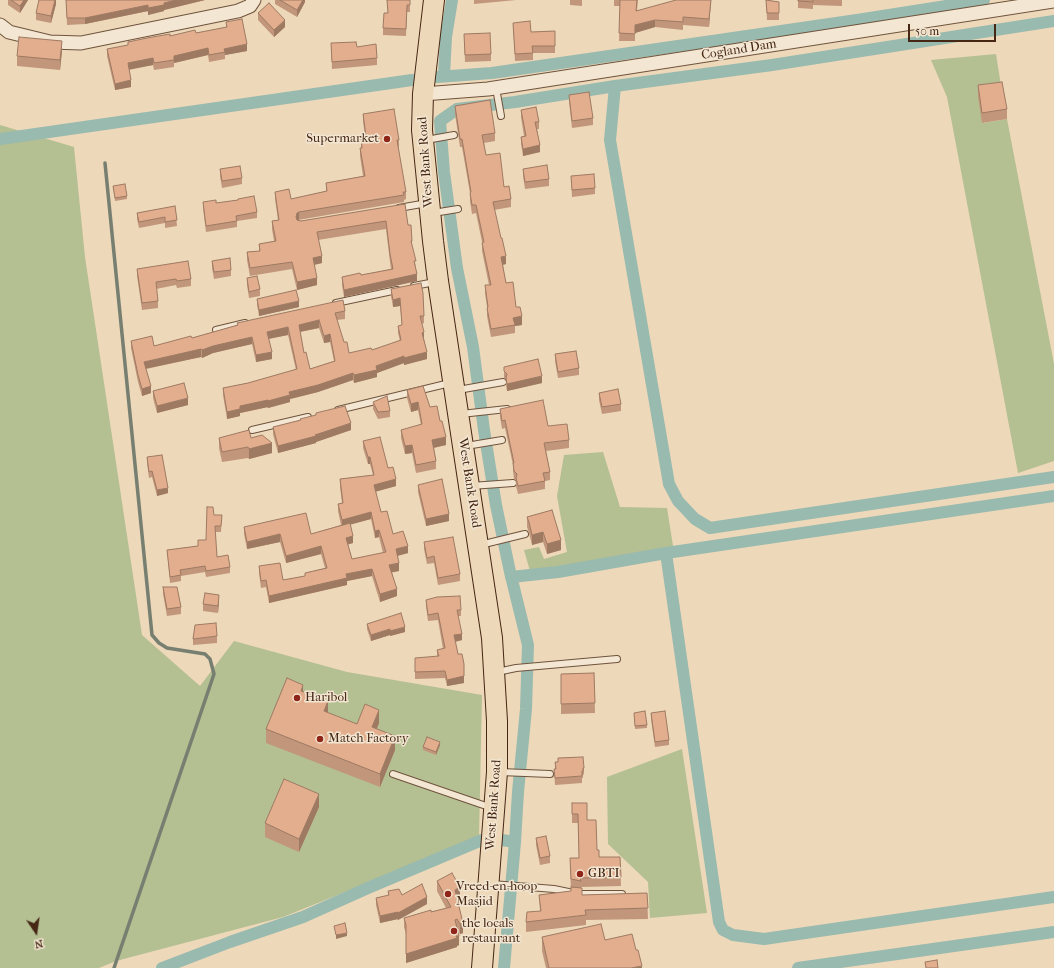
<!DOCTYPE html>
<style>
body{margin:0}
#map{position:relative;width:1054px;height:968px;overflow:hidden;background:#edd8b9;font-family:"IM FELL French Canon",serif}
canvas{display:block}
.north{position:absolute;left:16px;top:912px;width:40px;height:40px;-webkit-text-stroke:3px #f3e6d2;paint-order:stroke;rotate:167deg;font-size:11px;font-weight:700;line-height:16px;text-align:center;color:#452714}
.north::after{content:'';display:block;margin:auto;width:14px;height:18px;background:#452714;clip-path:polygon(50% 0,100% 100%,50% 72%,0 100%)}
.scale{position:absolute;left:908px;top:24px;width:88px;height:18px;box-sizing:border-box;border:2px solid #452714;border-top:0;padding-left:5px;font-size:12px;line-height:14px;white-space:nowrap;color:#452714;-webkit-text-stroke:3px #f3e6d2;paint-order:stroke}
</style>
<div id="map">
<canvas width="1054" height="968"></canvas>
<div class="north">N</div>
<div class="scale">50 m</div>
</div>
<script>
const g = document.querySelector('canvas').getContext('2d');
g.lineJoin = 'round';
function fillPath(path, color) {
  g.fillStyle = color;
  g.fill(path, 'evenodd');
}
function poly(rows) {
  const path = new Path2D();
  for (const r of rows) {
    path.moveTo(r[0], r[1]);
    for (let i = 2; i < r.length; i += 2) path.lineTo(r[i], r[i + 1]);
  }
  return path;
}
function stroke(path, color, width, dash) {
  g.strokeStyle = color;
  g.lineWidth = width;
  g.lineCap = dash ? 'butt' : 'round';
  g.setLineDash(dash || []);
  g.stroke(path);
}
function drawText(font, color, halo, rows, align = 'center') {
  g.font = font + ' "IM FELL French Canon",serif';
  g.lineWidth = 3;
  g.setLineDash([]);
  g.textBaseline = 'middle';
  g.strokeStyle = halo;
  g.fillStyle = color;
  for (const [text, x, y, turn = 0] of rows) {
    g.save();
    g.translate(x, y);
    g.rotate((+turn || 0) * Math.PI / 180);
    g.textAlign = isNaN(turn) ? turn : align;
    if (halo) g.strokeText(text, 0, 0);
    g.fillText(text, 0, 0);
    g.restore();
  }
}
const green = poly([
 [996,54,1002,92,983,123,1007,119,1054,364,1054,461,1018,473,947,97,931,60],
 [0,125,74,147,85,257,142,635,200,686,234,641,347,672,482,695,479,838,283,917,116,961,99,968,0,968],
 [603,452,620,507,667,508,674,552,530,571,524,550,539,547,544,559,567,552,557,496,564,455],
 [682,749,707,913,650,918,648,882,608,844,607,777]
]);
const stream = poly([
 [105,163,152,635,159,643,167,648,205,654,210,659,214,674,114,968]
]);
const canal = poly([
 [444,76,446,37,452,0],
 [437,77,492,73,857,20,984,0],
 [615,86,610,140,669,484,678,501,695,519,710,528,1054,477],
 [0,139,412,80],
 [666,553,719,922,723,930,733,935,764,939,1054,897],
 [511,577,558,572,666,553,1054,496],
 [162,968,230,942,303,917,368,888,482,840,495,839,515,842],
 [504,968,515,842,518,792,526,709,528,645,510,572,496,505,484,430,473,347,457,268,444,172,440,121,457,109,515,102,615,86,772,65,1054,21],
 [798,968,1054,932]
]);
const service = poly([
 [496,88,501,116],
 [426,140,454,135],
 [399,208,427,203],
 [433,213,458,209],
 [414,286,435,282],
 [336,303,397,290],
 [216,330,245,323],
 [458,390,503,382],
 [338,410,450,383],
 [461,414,507,409],
 [252,430,308,417],
 [466,446,502,440],
 [471,486,513,483],
 [480,545,525,534],
 [497,672,516,668,617,659],
 [500,772,550,774],
 [393,774,492,808],
 [492,884,554,889,578,894,622,894]
]);
const minor = poly([
 [0,25,9,32,50,42,81,43,238,11,250,6,254,0],
 [423,94,488,89,1054,1]
]);
const primary = poly([
 [434,0,423,94,422,130,433,241,438,281,492,638,497,721,497,772,482,968]
]);
const wall = poly([
 [8,0,28,0,20,13,8,5],
 [56,0,56,4,51,23,36,20,36,13],
 [66,0,205,0,164,10,164,11,148,15,148,11,85,24,67,25],
 [275,0,305,0,305,2,297,17,275,4],
 [387,0,410,0,410,12,407,12,406,36,383,35,383,28,388,13],
 [474,0,516,0,474,4],
 [570,0,582,0,582,6,570,5],
 [614,0,638,0,637,11,711,0,709,27,683,25,683,30,655,27,635,33,635,41,619,41,620,6,614,6],
 [766,0,779,2,779,20,767,20],
 [798,0,842,0,842,6,813,5,813,9,798,8],
 [258,13,285,27,274,37,258,20],
 [226,22,247,51,225,55,225,59,209,62,208,55,174,63,174,67,154,70,153,65,129,69,131,87,115,90,107,56,107,49,128,45,128,42,196,33,226,27],
 [513,23,531,32,555,31,555,53,533,53,533,60,515,61],
 [464,34,491,54,491,61,465,62],
 [331,43,357,47,377,58,377,65,332,69],
 [62,51,60,70,17,66,17,56],
 [978,85,1007,109,1007,119,982,123,978,96],
 [569,95,593,118,593,125,572,128,569,101],
 [455,106,495,133,495,141,484,143,486,155,511,199,511,207,494,210,506,264,503,265,506,283,516,307,522,325,515,326,515,333,491,337,487,316,487,307,485,293,485,285,489,285,482,251,482,242,476,213,472,214,470,201,470,193,462,147,460,147,455,114],
 [521,110,539,122,539,129,537,129,540,152,523,156,521,144,521,137,524,136,521,117],
 [363,114,399,140,399,147,398,148,406,192,406,199,404,200,404,202,298,220,301,221,405,204,408,225,412,241,412,247,416,268,417,281,344,297,342,285,342,277,361,275,391,269,390,262,386,229,318,240,322,263,314,265,317,285,297,290,292,269,250,276,247,260,247,252,259,251,259,244,274,241,272,229,272,221,278,220,275,199,275,192,291,199,326,191,326,183,363,176,360,156,360,148,361,148,361,137,365,136,363,121],
 [220,169,242,178,242,184,222,188,220,176],
 [523,169,549,179,549,186,525,189,523,176],
 [571,176,595,188,595,194,572,197],
 [113,186,127,196,127,199,115,201],
 [203,202,216,203,257,212,257,218,237,221,237,227,206,232,203,208],
 [175,206,177,226,165,228,165,223,139,228,137,219,137,213],
 [212,261,231,270,231,276,214,279,212,268],
 [137,269,191,279,191,286,177,288,176,285,156,289,158,301,158,308,142,310,137,276],
 [247,278,260,289,260,296,249,298,247,285],
 [391,289,424,316,424,323,422,324,427,359,404,365,404,363,377,373,377,377,354,383,353,380,318,392,290,399,290,402,268,408,268,407,240,413,240,416,227,419,223,395,223,388,248,383,296,370,288,335,269,339,272,359,256,362,252,344,213,353,202,358,201,357,146,369,151,393,142,396,138,382,131,348,131,341,154,346,192,338,237,325,237,323,345,311,345,319,337,320,344,342,349,353,372,350,400,341,398,333,398,326,402,326,400,306,393,307,391,296],
 [319,328,324,343,330,342,334,361,310,369,304,353,300,332],
 [257,299,299,307,259,316,257,305],
 [555,354,579,368,579,375,558,378,555,361],
 [504,367,542,383,507,391,506,385,506,380,504,378],
 [407,390,430,407,440,421,446,445,434,448,436,461,436,469,416,473,412,453,405,454,401,438,401,430,421,425,418,410,411,412,407,398],
 [153,391,188,405,157,413,153,398],
 [599,393,621,404,621,411,602,414,599,400],
 [373,402,390,411,390,417,378,419,373,409],
 [500,409,548,426,569,440,569,448,546,451,550,472,550,480,545,481,545,489,518,494,516,486,516,481,514,479,513,471,513,465,505,428,502,429,500,417],
 [316,413,351,430,316,442,316,443,278,453,273,434,273,427,300,420,316,415],
 [219,438,251,438,272,453,249,459,248,458,222,462,219,448],
 [363,441,388,468,396,486,375,492,381,512,393,534,408,553,398,556,399,571,392,572,397,596,380,602,372,576,347,581,347,585,269,603,266,587,261,588,259,573,259,566,283,580,305,576,305,573,325,568,321,554,286,563,280,542,247,549,244,534,244,527,311,534,341,525,338,511,338,504,342,503,340,487,340,479,373,475,370,464,368,464,363,448],
 [371,519,375,538,379,537,383,553,352,559,348,544,353,543,350,524],
 [147,457,168,493,157,496,152,477,149,478,147,463],
 [418,485,449,521,426,526,418,492],
 [552,510,561,550,547,554,543,542,532,545,529,533,527,527,527,517],
 [214,515,222,515,221,532,215,532,217,557,230,567,230,573,206,577,205,572,181,576,181,581,170,583,167,550,198,546,198,540,206,540],
 [424,542,460,574,460,581,438,585,434,563,427,564,424,549],
 [163,587,181,607,181,614,167,616,163,594],
 [426,600,461,610,461,616,458,616,462,640,455,642,464,683,447,686,445,678,415,679,415,658,437,657,437,650,443,649,438,620,428,621,426,606],
 [219,601,218,613,203,611,203,604],
 [367,624,405,632,390,636,390,635,371,641,367,629],
 [217,636,217,643,193,645,193,639],
 [594,673,595,713,561,714,561,674],
 [303,691,328,713,357,724,379,723,377,729,395,750,380,787,266,743,266,729],
 [634,713,647,725,647,728,635,729],
 [651,713,669,740,669,745,655,747,651,719],
 [440,745,436,755,423,750,423,747],
 [555,762,584,768,584,774,583,775,583,778,582,778,582,783,555,785,554,769,555,769],
 [572,803,587,820,599,857,620,857,621,886,581,887,582,895,647,893,648,919,586,920,586,925,526,932,526,922,540,911,539,895,571,891,570,867,579,858,578,823,572,823],
 [319,807,299,852,265,837,265,823],
 [536,838,550,856,550,863,540,865,536,845],
 [437,881,460,897,457,898,463,933,460,934,458,932,459,945,457,946,457,947,406,963,406,934,404,927,404,918,431,912,446,908,437,891],
 [388,891,402,895,427,904,398,920,398,919,380,923,376,905,376,898,388,896],
 [542,937,605,940,636,950,642,968,546,968,542,951]
]);
const shadedWall = poly([
 [24,0,28,0,20,13,20,6],
 [55,0,56,0,56,4,51,23,51,16],
 [176,0,205,0,164,10,164,11,148,15,148,8,164,3],
 [303,0,305,0,305,2,297,17,297,10],
 [711,0,709,27,709,19],
 [148,5,148,11,85,24,85,18],
 [285,20,285,27,274,37,274,30],
 [655,20,655,27,635,33,635,41,635,25],
 [62,41,62,51,60,70,60,60],
 [247,44,247,51,225,55,224,49],
 [208,48,208,55,174,63,174,56],
 [153,58,153,65,128,70,128,63],
 [131,80,131,87,115,90,115,84],
 [540,145,540,152,523,156,523,149],
 [299,212,299,220,297,221,296,217,297,213],
 [322,256,322,263,313,265,313,258],
 [506,256,506,264,501,265,501,257],
 [417,274,417,281,344,297,344,290],
 [317,278,317,285,297,290,297,282],
 [400,298,400,306,393,307,393,300],
 [299,301,299,307,259,316,259,310],
 [522,316,522,325,515,326,513,318],
 [319,320,319,328,299,332,299,325],
 [288,327,288,335,267,339,267,332],
 [424,332,424,340,422,340,422,333],
 [330,334,330,342,324,343,324,336],
 [252,337,252,344,213,353,202,358,202,350,213,346],
 [201,349,201,357,144,369,144,362],
 [272,352,272,359,256,362,256,355],
 [427,352,427,359,404,365,404,358],
 [404,356,404,363,377,373,377,377,354,383,354,375,376,366],
 [353,373,353,380,318,392,290,399,290,402,268,408,268,401,289,392],
 [542,376,542,383,507,391,507,384],
 [151,386,151,393,142,396,142,389],
 [188,398,188,405,157,413,157,406],
 [268,400,268,407,240,413,240,416,227,419,227,412,240,406],
 [418,402,418,410,411,412,411,404],
 [351,423,351,430,316,442,316,443,278,453,278,446,315,435],
 [446,437,446,445,432,448,432,440],
 [272,443,272,453,249,459,249,449],
 [412,445,412,453,405,454,405,446],
 [368,457,370,457,370,464,368,464],
 [396,479,396,486,374,492,374,485],
 [168,488,168,493,157,496,157,490],
 [371,512,371,519,342,527,342,520],
 [449,514,449,521,426,526,426,519],
 [379,530,379,537,375,538,375,531],
 [543,532,543,542,532,545,532,535],
 [280,534,280,542,247,549,247,542],
 [353,536,353,543,346,545,346,538],
 [561,540,561,550,547,554,547,544],
 [321,546,321,554,286,563,286,556],
 [408,546,408,553,396,556,396,549],
 [399,563,399,571,389,573,389,565],
 [372,569,372,576,347,581,347,585,269,603,269,596,346,574],
 [397,589,397,596,380,602,380,594],
 [219,595,219,601,218,613,218,606],
 [405,627,405,632,390,636,390,631],
 [390,629,390,635,371,641,371,635],
 [462,634,462,640,454,642,454,635],
 [464,671,464,683,447,686,447,680],
 [303,685,303,698,301,691],
 [328,701,328,715,324,711],
 [379,710,379,723,372,740,372,727],
 [395,736,395,750,380,787,380,774],
 [440,742,440,745,436,755,436,752],
 [319,794,319,807,299,852,299,839],
 [460,887,460,897,455,899,455,890],
 [427,897,427,904,398,920,398,913],
 [398,912,398,919,380,923,380,916],
 [463,923,463,933,460,934,460,924],
 [347,933,347,936,336,939,336,935],
 [456,936,459,936,459,945,457,946,457,947,406,963,406,954],
 [642,966,642,968,631,968]
]);
const building = poly([
 [11,0,24,0,20,6,11,0],
 [39,0,55,0,51,16,36,13,39,0],
 [66,0,176,0,164,3,164,5,148,8,148,5,85,18,67,18,66,0],
 [280,0,303,0,297,10,280,0],
 [387,0,410,0,410,5,407,5,406,29,383,28,384,13,388,13,387,0],
 [620,0,637,0,636,11,676,0,711,0,709,19,683,17,683,22,655,20,635,25,635,34,619,33,620,0],
 [766,0,779,2,779,13,767,13,766,0],
 [798,0,813,0,813,2,798,1,798,0],
 [269,3,285,20,274,30,258,13,269,3],
 [242,19,247,44,224,49,225,52,209,55,208,48,174,56,174,60,154,63,153,58,128,63,131,80,115,84,107,49,128,45,128,42,147,38,170,34,170,36,195,30,196,33,227,27,226,22,242,19],
 [530,21,531,32,555,31,555,46,532,46,533,53,515,54,513,23,530,21],
 [490,33,491,54,465,55,464,34,490,33],
 [19,37,62,41,60,60,17,56,19,37],
 [356,42,357,47,376,44,377,58,332,62,331,43,356,42],
 [1002,82,1007,109,982,113,978,85,1002,82],
 [589,92,593,118,572,121,569,95,589,92],
 [490,100,495,133,482,135,486,155,500,153,504,187,509,186,511,199,493,202,501,238,502,238,506,256,501,257,506,283,513,282,516,307,520,307,522,316,513,318,515,325,491,329,487,308,488,307,485,285,491,285,482,243,484,242,476,205,472,205,470,193,471,192,462,139,460,139,455,106,490,100],
 [536,107,539,122,535,122,540,145,523,149,521,137,526,136,521,110,536,107],
 [394,109,399,140,397,140,406,192,403,192,404,195,299,212,297,213,296,217,297,220,301,221,405,204,408,225,411,225,412,241,411,241,416,261,414,261,417,274,344,290,342,277,360,273,361,275,393,269,390,254,386,221,317,232,322,256,313,258,317,278,297,282,292,262,250,268,247,252,260,251,259,244,276,241,272,221,279,220,275,192,289,189,291,199,327,191,326,183,365,176,360,148,362,148,361,137,366,136,363,114,394,109],
 [547,165,549,179,525,182,523,169,547,165],
 [240,166,242,178,222,181,220,169,240,166],
 [594,174,595,188,572,190,571,176,594,174],
 [125,184,127,196,115,198,113,186,125,184],
 [254,196,257,212,236,216,237,221,206,226,203,202,216,200,216,203,238,200,238,199,254,196],
 [175,206,177,220,165,222,165,217,139,222,137,213,175,206],
 [230,258,231,270,214,272,212,261,230,258],
 [188,261,191,279,177,281,176,279,156,282,158,301,142,303,137,269,188,261],
 [257,276,260,289,249,292,247,278,257,276],
 [421,283,423,293,424,316,420,316,424,332,422,333,427,352,404,358,404,356,376,366,377,370,354,375,353,373,318,385,289,392,290,395,268,401,268,400,240,406,240,409,227,412,223,388,248,383,297,369,288,327,267,332,272,352,256,355,252,337,213,346,202,350,201,349,144,362,151,386,142,389,138,375,131,341,152,336,154,346,191,336,192,338,238,325,237,323,343,300,345,311,335,313,344,342,347,342,349,353,371,348,372,350,401,340,398,326,402,325,400,298,393,300,391,289,421,283],
 [319,320,324,336,330,334,335,361,310,369,306,352,304,353,299,325,319,320],
 [296,290,299,301,259,310,257,299,296,290],
 [576,351,579,368,558,372,555,354,576,351],
 [538,359,542,376,507,384,506,378,507,374,504,371,504,367,538,359],
 [184,383,188,398,157,406,153,391,184,383],
 [423,386,430,407,437,406,440,421,442,421,446,437,432,440,436,461,416,465,412,445,405,446,401,430,422,424,418,402,411,404,407,390,423,386],
 [618,389,621,404,602,407,599,393,618,389],
 [387,396,390,411,378,412,373,402,387,396],
 [543,400,548,426,567,424,569,440,544,443,550,472,543,473,545,481,518,486,516,478,517,474,514,471,513,463,514,463,505,420,502,421,500,409,543,400],
 [345,406,351,423,315,435,316,436,278,446,273,427,301,420,300,419,316,415,316,413,324,411,345,406],
 [249,430,251,438,262,435,272,443,249,449,248,447,222,452,219,438,249,430],
 [380,437,388,468,393,467,396,479,374,485,381,512,387,511,393,534,403,531,408,546,396,549,399,563,389,565,397,589,380,594,372,569,346,574,347,578,269,596,266,580,261,581,259,566,280,563,283,580,305,576,305,573,327,568,321,546,286,556,280,534,247,542,244,527,306,513,311,534,350,523,353,536,346,538,352,559,386,552,379,530,375,531,371,512,342,520,338,504,343,503,340,479,374,475,370,457,368,457,363,441,380,437],
 [162,455,168,488,157,490,152,471,149,472,147,457,162,455],
 [442,479,449,514,426,519,418,485,442,479],
 [207,507,213,507,214,515,222,515,221,526,215,526,217,557,228,555,230,567,206,571,205,566,180,570,181,575,170,577,167,550,198,546,198,540,206,540,207,507],
 [552,510,561,540,547,544,543,532,532,535,529,522,527,517,552,510],
 [453,537,460,574,438,578,434,556,427,558,424,542,453,537],
 [163,587,177,587,181,607,167,609,163,587],
 [205,593,219,595,218,606,203,604,205,593],
 [460,596,461,610,457,610,462,634,454,635,458,654,462,654,464,664,464,676,447,680,445,671,415,672,415,658,439,656,437,650,445,648,438,613,428,615,426,600,437,597,460,596],
 [401,613,405,627,390,631,390,629,371,635,367,624,401,613],
 [216,623,217,636,193,639,195,625,216,623],
 [594,673,595,703,561,704,561,674,594,673],
 [287,678,303,685,301,691,328,701,324,711,357,724,365,704,379,710,372,727,395,736,380,774,266,729,287,678],
 [645,711,647,725,635,726,634,713,645,711],
 [665,711,669,740,655,742,651,713,665,711],
 [427,737,440,742,436,752,423,747,427,737],
 [583,757,584,768,583,768,583,771,582,771,582,776,555,778,554,769,556,769,555,762,558,762,558,758,583,757],
 [284,779,319,794,299,839,265,823,284,779],
 [572,803,587,803,587,820,596,820,597,850,599,850,599,857,620,857,621,877,580,878,581,881,571,879,570,858,579,858,578,814,572,814,572,803],
 [546,836,550,856,540,858,536,838,546,836],
 [452,873,460,887,455,890,463,923,460,924,457,919,455,920,459,936,456,936,457,938,406,954,406,925,404,918,431,910,431,912,451,907,437,881,452,873],
 [422,884,427,897,398,913,398,912,380,916,376,898,389,895,388,891,399,889,402,895,422,884],
 [571,887,582,888,582,895,647,893,648,908,585,910,586,915,526,922,527,912,541,911,539,895,571,891,571,887],
 [345,923,347,933,336,935,334,926,345,923],
 [601,924,605,940,632,934,636,950,638,950,642,966,631,968,549,968,542,937,601,924],
 [937,960,938,968,926,968,925,962,937,960]
]);
const markers = [
 [387,139,4,"#8f2418"],
 [297,698,4,"#8f2418"],
 [320,739,4,"#8f2418"],
 [580,874,4,"#8f2418"],
 [448,894,4,"#8f2418"],
 [454,931,4,"#8f2418"]
];
const streetNames = [
 ["Cogland Dam",739,50,-9],
 ["West Bank Road",426,162,-94],
 ["West Bank Road",469,483,81],
 ["West Bank Road",494,805,-86]
];
const poiNames = [
 ["Supermarket",379,139,"right"],
 ["Haribol",305,698],
 ["Match Factory",328,739],
 ["GBTI",588,874],
 ["Vreed-en-hoop",456,887],
 ["Masjid",456,902],
 ["the locals",462,924],
 ["restaurant",462,939]
];
fillPath(green, '#b4bf92');
stroke(stream, '#777f71', 3.5);
stroke(canal, '#99baaf', 12);
stroke(service, '#6f533d', 8);
stroke(minor, '#6f533d', 15);
stroke(primary, '#452714', 22);
stroke(service, '#f3e6d2', 6);
stroke(minor, '#f3e6d2', 13);
stroke(primary, '#edd8b9', 20);
fillPath(wall, '#c2967a');
fillPath(shadedWall, '#9e7a63');
fillPath(building, '#e2ae8e');
stroke(building, '#9e7a63', 1);
for (const [x, y, r, color] of markers) {
  const dot = new Path2D();
  dot.arc(x, y, r, 0, 2 * Math.PI);
  g.fillStyle = color;
  g.fill(dot);
  stroke(dot, '#f3e6d2', 1.5);
}
drawText('13px', '#452714', '#f3e6d2', streetNames);
drawText('13px', '#452714', '#f3e6d2', poiNames, 'left');
</script>
